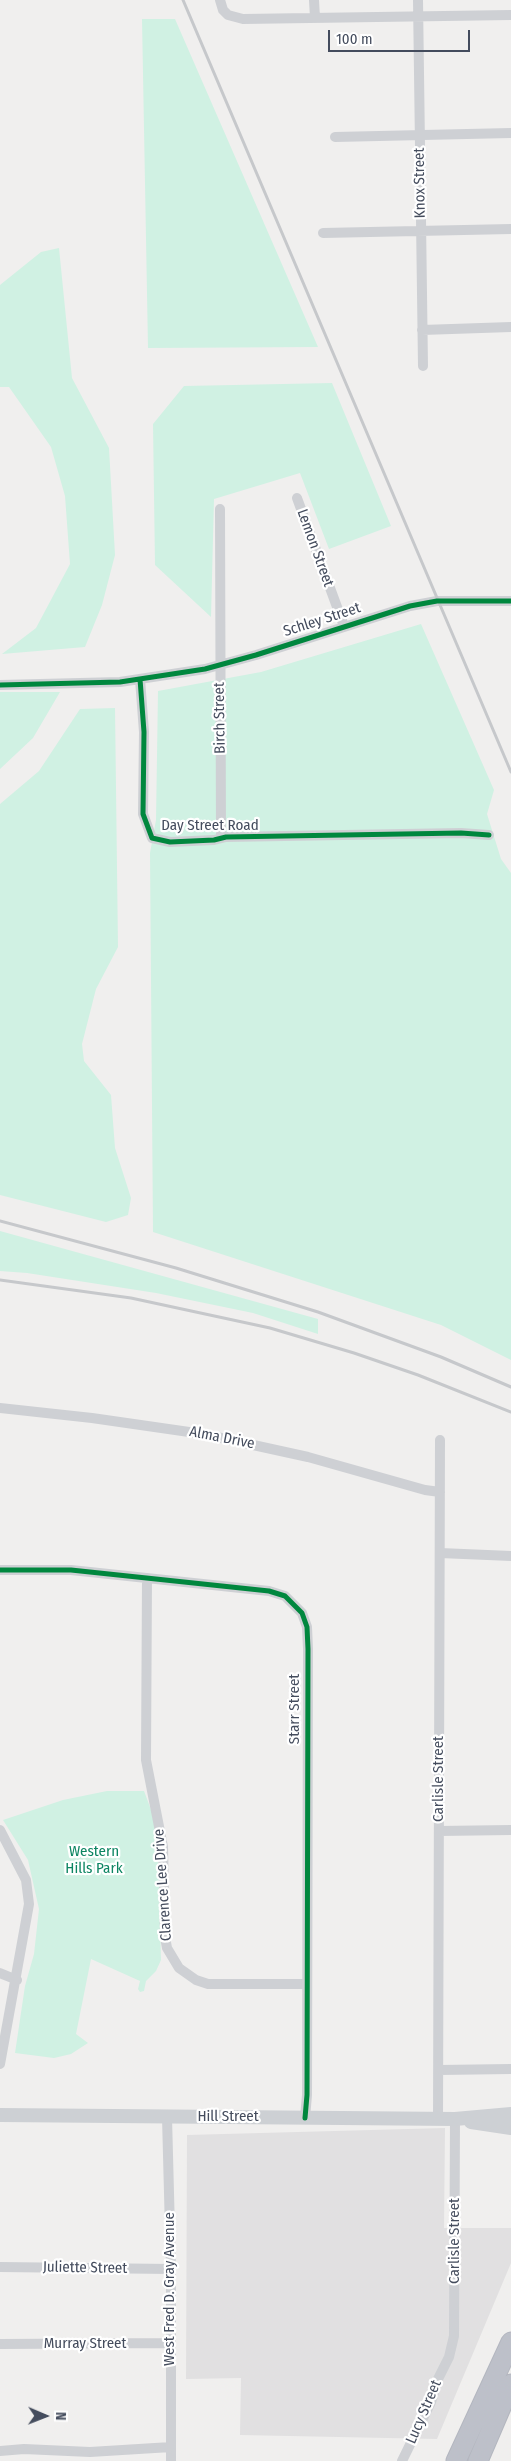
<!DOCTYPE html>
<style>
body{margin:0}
#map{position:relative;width:511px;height:2461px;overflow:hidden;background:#f0efee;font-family:"Fira Sans Condensed",sans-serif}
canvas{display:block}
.north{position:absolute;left:20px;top:2391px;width:50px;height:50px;-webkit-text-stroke:4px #fff;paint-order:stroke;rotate:91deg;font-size:14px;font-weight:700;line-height:20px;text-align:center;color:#444c5d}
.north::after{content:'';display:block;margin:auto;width:18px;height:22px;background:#444c5d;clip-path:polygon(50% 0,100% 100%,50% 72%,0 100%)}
.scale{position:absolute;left:328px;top:30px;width:142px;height:22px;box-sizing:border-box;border:2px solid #444c5d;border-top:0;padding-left:6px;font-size:15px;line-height:18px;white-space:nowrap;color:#444c5d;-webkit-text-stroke:4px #fff;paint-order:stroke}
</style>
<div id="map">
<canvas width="511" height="2461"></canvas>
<div class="north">N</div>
<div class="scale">100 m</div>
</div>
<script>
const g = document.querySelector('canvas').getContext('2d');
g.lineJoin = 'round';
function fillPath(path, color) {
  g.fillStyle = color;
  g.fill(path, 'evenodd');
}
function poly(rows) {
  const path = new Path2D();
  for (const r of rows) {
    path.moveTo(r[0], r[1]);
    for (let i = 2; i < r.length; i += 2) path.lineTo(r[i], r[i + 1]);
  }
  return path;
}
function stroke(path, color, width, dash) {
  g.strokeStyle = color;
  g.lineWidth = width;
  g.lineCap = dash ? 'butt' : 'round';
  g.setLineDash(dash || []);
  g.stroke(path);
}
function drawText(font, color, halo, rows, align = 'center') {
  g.font = font + ' "Fira Sans Condensed",sans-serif';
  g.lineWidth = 4.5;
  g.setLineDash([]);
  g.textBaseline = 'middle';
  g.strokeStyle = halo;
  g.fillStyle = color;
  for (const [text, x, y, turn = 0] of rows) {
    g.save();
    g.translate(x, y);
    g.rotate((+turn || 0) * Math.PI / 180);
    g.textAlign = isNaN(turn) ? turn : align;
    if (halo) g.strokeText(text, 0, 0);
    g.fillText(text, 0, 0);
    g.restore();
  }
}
const education = poly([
 [445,2128,444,2228,511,2228,511,2263,437,2439,240,2435,241,2378,186,2379,187,2135]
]);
const green = poly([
 [142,19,175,19,318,347,148,348],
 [59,248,72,378,109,448,115,555,102,605,85,647,2,654,36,628,70,564,65,496,51,447,9,387,0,387,0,285,41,252],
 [332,383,391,526,329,549,300,473,214,499,211,617,155,565,153,424,184,386],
 [421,624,494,790,487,814,501,859,511,873,511,1360,441,1325,153,1232,150,853,156,820,158,691,261,672],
 [0,692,60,692,33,738,0,769],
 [115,708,118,947,96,989,82,1044,84,1061,111,1095,115,1148,131,1198,128,1215,106,1222,0,1195,0,804,39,771,80,709],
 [0,1231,318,1319,318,1334,253,1313,156,1293,27,1273,0,1271],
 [107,1791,144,1791,153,1815,158,1849,161,1960,156,1971,146,1981,144,1991,140,1992,138,1989,140,1981,91,1959,76,2034,88,2043,71,2054,54,2058,15,2053,25,1986,34,1954,39,1909,28,1860,3,1820,63,1800]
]);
const street = poly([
 [220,0,223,10,228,15,243,19,511,15],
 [314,0,315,18],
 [418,0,423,366],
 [335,137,511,133],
 [323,233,511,229],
 [422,330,511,327],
 [297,498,344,626],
 [220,509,221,838],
 [140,679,144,732,143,814,152,838,170,842,214,840,226,837,461,833,489,835],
 [0,685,120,682,205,669,256,655,410,606,437,601,511,601],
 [0,1408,92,1418,203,1434,308,1457,425,1490,440,1492],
 [440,1553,511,1556],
 [0,1570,71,1570,269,1591,285,1596,302,1613,307,1627,308,1649,307,2095,305,2118],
 [147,1578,146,1760,163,1847,165,1937,167,1948,179,1968,196,1980,208,1984,307,1984],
 [0,1830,26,1880,29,1904,0,2064],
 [439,1831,511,1830],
 [0,1973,17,1980],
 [439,2070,511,2069],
 [167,2117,171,2269,171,2461],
 [438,2118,440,1440],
 [0,2267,171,2269],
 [0,2344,171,2343],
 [0,2451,24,2449,90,2452,171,2447],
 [402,2461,431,2402,438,2379,449,2357,454,2336,455,2119]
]);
const secondary = poly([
 [0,2115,455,2119,511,2114],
 [471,2122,511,2128]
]);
const highway = poly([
 [456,2461,511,2342],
 [478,2461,511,2384]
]);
const rail = poly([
 [183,0,511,772],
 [0,1221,176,1268,318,1312,441,1357,511,1387],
 [0,1280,131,1298,270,1328,354,1353,418,1375,511,1412]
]);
const cycleway = poly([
 [140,679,144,732,143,814,152,838,170,842,214,840,226,837,461,833,489,835],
 [0,685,120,682,205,669,256,655,410,606,437,601,511,601],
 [0,1570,71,1570,269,1591,285,1596,302,1613,307,1627,308,1649,307,2095,305,2118]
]);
const streetNames = [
 ["Knox Street",420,183,-91],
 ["Lemon Street",315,548,70],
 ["Schley Street",322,620,-18],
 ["Birch Street",220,718,-91],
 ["Day Street Road",210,826],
 ["Alma Drive",222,1438,11],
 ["Starr Street",295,1709,-90],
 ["Carlisle Street",439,1779,-90],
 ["Clarence Lee Drive",163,1885,-94],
 ["Hill Street",228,2117],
 ["Carlisle Street",455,2241,-90],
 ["Juliette Street",85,2268,1],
 ["West Fred D. Gray Avenue",170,2289,-90],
 ["Murray Street",85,2344],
 ["Lucy Street",424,2412,-67]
];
const parkNames = [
 ["Western",94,1852],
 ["Hills Park",94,1869]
];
fillPath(education, '#e1e0e1');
fillPath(green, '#d0f1e3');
stroke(highway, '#b3b6bf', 21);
stroke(street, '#ced0d4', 10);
stroke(secondary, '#cdd0d4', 14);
stroke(highway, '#bdc0c9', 19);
stroke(rail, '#c6c8cb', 3);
stroke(cycleway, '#00873e', 5);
drawText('15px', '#444c5d', '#fff', streetNames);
drawText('15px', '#0d8562', '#fff', parkNames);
</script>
